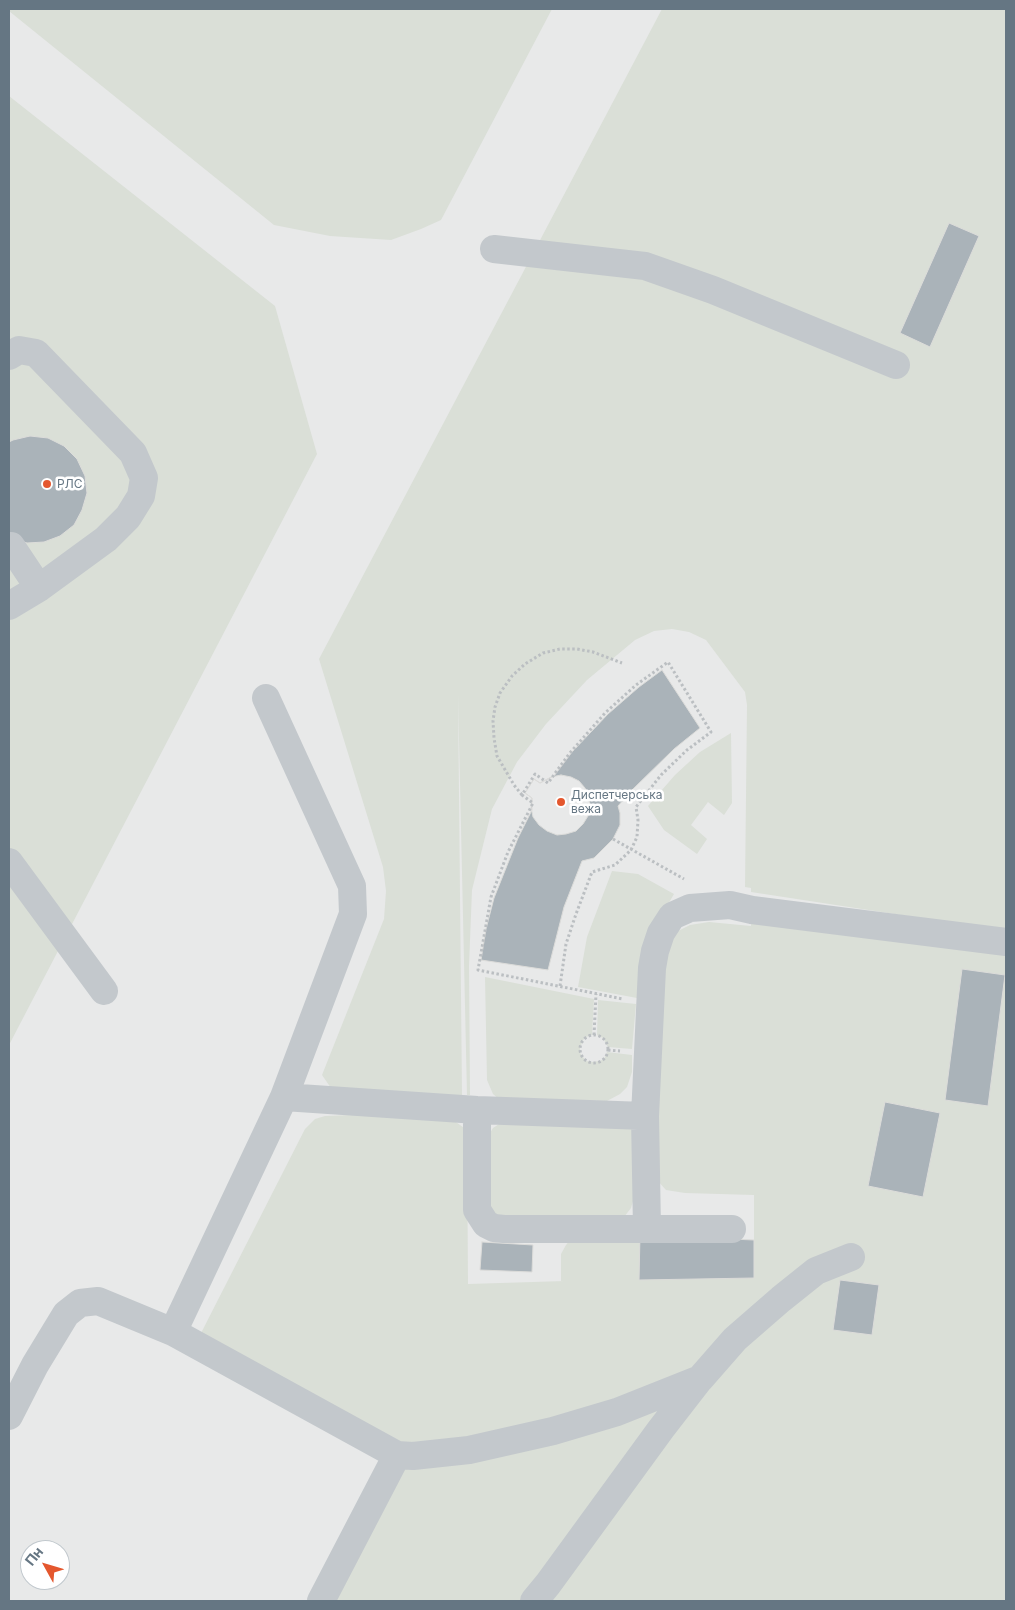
<!DOCTYPE html>
<meta charset="utf-8">
<style>
body{margin:0}
#map{position:relative;width:1015px;height:1610px;overflow:hidden;background:#fafaf8;font-family:Inter,sans-serif}
canvas{display:block}
.frame{position:absolute;inset:0;border:10px solid #657683;pointer-events:none}
.north{position:absolute;left:20px;top:1540px;width:50px;height:50px;box-sizing:border-box;background:#fff;border:1px solid #c1c8cd;border-radius:50%;rotate:309deg;font-size:14px;font-weight:700;line-height:20px;text-align:center;color:#657683}
.north::after{content:'';display:block;margin:auto;width:18px;height:22px;background:#e4572e;clip-path:polygon(50% 0,100% 100%,50% 72%,0 100%)}
</style>
<div id="map">
<canvas width="1015" height="1610"></canvas>
<div class="frame"></div>
<div class="north">Пн</div>
</div>
<script>
const g = document.querySelector('canvas').getContext('2d');
g.lineJoin = 'round';
function fillPath(path, color) {
  g.fillStyle = color;
  g.fill(path, 'evenodd');
}
function poly(rows) {
  const path = new Path2D();
  for (const r of rows) {
    if (r.length === 3) {
      path.moveTo(r[0] + r[2], r[1]);
      path.arc(r[0], r[1], r[2], 0, 2 * Math.PI);
      continue;
    }
    path.moveTo(r[0], r[1]);
    for (let i = 2; i < r.length; i += 2) path.lineTo(r[i], r[i + 1]);
  }
  return path;
}
function stroke(path, color, width, dash) {
  g.strokeStyle = color;
  g.lineWidth = width;
  g.lineCap = dash ? 'butt' : 'round';
  g.setLineDash(dash || []);
  g.stroke(path);
}
function drawText(font, color, halo, rows, align = 'center') {
  g.font = font + ' Inter,sans-serif';
  g.lineWidth = 5;
  g.setLineDash([]);
  g.textBaseline = 'middle';
  g.strokeStyle = halo;
  g.fillStyle = color;
  for (const [text, x, y, turn = 0] of rows) {
    g.save();
    g.translate(x, y);
    g.rotate((+turn || 0) * Math.PI / 180);
    g.textAlign = isNaN(turn) ? turn : align;
    if (halo) g.strokeText(text, 0, 0);
    g.fillText(text, 0, 0);
    g.restore();
  }
}
const built = poly([
 [9,9,1006,9,1006,1601,9,1601],
 [30,1550,60,1550,60,1580,30,1580]
]);
const green = poly([
 [9,9,552,9,441,220,421,229,391,240,330,236,274,225,9,11],
 [662,9,1006,9,1006,1601,329,1601,404,1455,197,1341,305,1129,315,1119,325,1116,436,1112,453,1120,467,1130,468,1284,565,1281,561,1281,561,1254,566,1245,572,1238,640,1235,639,1279,754,1276,754,1195,685,1193,666,1190,658,1181,653,1166,663,960,669,944,678,931,690,925,709,922,751,926,751,896,986,928,751,892,751,888,745,887,747,705,745,692,706,640,689,632,672,629,654,631,635,640,587,680,546,724,517,762,492,809,472,890,469,966,470,1095,467,1095,458,694,462,1095,356,1098,331,1088,322,1075,384,919,386,891,383,867,319,659],
 [9,96,275,306,317,454,9,1045],
 [731,733,732,803,724,815,708,802,691,825,707,839,697,854,664,830,648,806,675,775,700,752],
 [612,871,638,874,674,894,660,918,637,998,578,987,587,937],
 [485,977,594,999,592,1035,586,1037,583,1040,580,1048,580,1053,586,1061,592,1062,600,1061,604,1059,607,1052,632,1055,632,1072,627,1087,620,1094,607,1101,499,1099,493,1094,487,1080],
 [598,1000,636,1004,632,1049,608,1047,603,1038,597,1035],
 [513,1115,632,1129,634,1198,631,1208,624,1217,510,1220,493,1214,487,1206,487,1138,493,1128]
]);
const building = poly([
 [949,223,979,236,930,347,900,333,949,223],
 [30,436,48,438,64,446,77,459,85,476,87,493,82,510,74,525,60,536,44,542,27,543,9,537,9,442,13,440,30,436],
 [662,670,700,728,674,749,632,790,618,806,620,813,620,825,613,839,594,858,582,861,564,907,548,970,481,960,486,929,494,898,518,838,532,810,532,798,525,793,534,779,540,783,554,776,572,752,608,714,639,687,662,670],
 [561,775,571,777,579,781,585,788,589,797,590,807,588,816,583,824,576,831,566,834,557,835,547,831,539,825,533,817,531,807,532,798,525,793,534,779,540,783,551,777,561,775],
 [962,969,1005,975,988,1106,945,1100,962,969],
 [885,1102,940,1113,923,1197,868,1186,885,1102],
 [640,1235,754,1240,754,1278,639,1280,640,1235],
 [482,1242,533,1245,532,1272,480,1270,482,1242],
 [840,1280,879,1285,872,1335,833,1330,840,1280]
]);
const path = poly([
 [522,795,514,785,497,756,494,738,493,721,495,707,500,693,512,676,525,664,543,653,560,649,577,649,593,652,622,663],
 [613,839,684,879],
 [560,986,566,944,576,914,592,872,615,865,631,850,637,837,638,820,636,807,661,775,687,750,711,732,668,662,636,685,605,713,569,754,548,783,535,774,522,795,533,803,508,852,491,897,478,970,623,999],
 [594,1035,596,994],
 [594,1049,14],
 [608,1050,620,1051]
]);
const minor = poly([
 [494,249,645,266,713,290,896,365],
 [9,356,19,350,36,353,133,453,144,478,141,496,128,517,106,539,39,588,9,606],
 [11,546,39,588],
 [9,862,104,991],
 [284,1097,477,1110,645,1116],
 [477,1110,477,1210,486,1224,494,1228,504,1229,732,1229],
 [647,1229,645,1116,652,968,655,951,661,933,672,916,690,908,730,905,752,910,1006,942],
 [173,1332,284,1097,353,914,352,886,266,698],
 [9,1416,35,1365,66,1314,80,1303,98,1301,173,1332,397,1455,321,1601],
 [397,1455,413,1456,469,1450,553,1431,617,1412,700,1379,735,1339,781,1299,816,1271,851,1257],
 [534,1601,548,1584,661,1429,699,1380]
]);
const markers = [
 [47,484,5,"#e4572e"],
 [561,802,5,"#e4572e"]
];
const poiNames = [
 ["РЛС",57,484],
 ["Диспетчерська",571,795],
 ["вежа",571,809]
];
fillPath(built, '#e8e9e9');
fillPath(green, '#dadfd7');
fillPath(building, '#aab3b9');
stroke(building, '#dcdcda', 1);
stroke(path, '#bbbfc2', 3, [2.5, 2.5]);
stroke(minor, '#c3c8cc', 28);
for (const [x, y, r, color] of markers) {
  const dot = new Path2D();
  dot.arc(x, y, r, 0, 2 * Math.PI);
  g.fillStyle = color;
  g.fill(dot);
  stroke(dot, '#fff', 2);
}
drawText('12px', '#657683', '#fff', poiNames, 'left');
</script>
